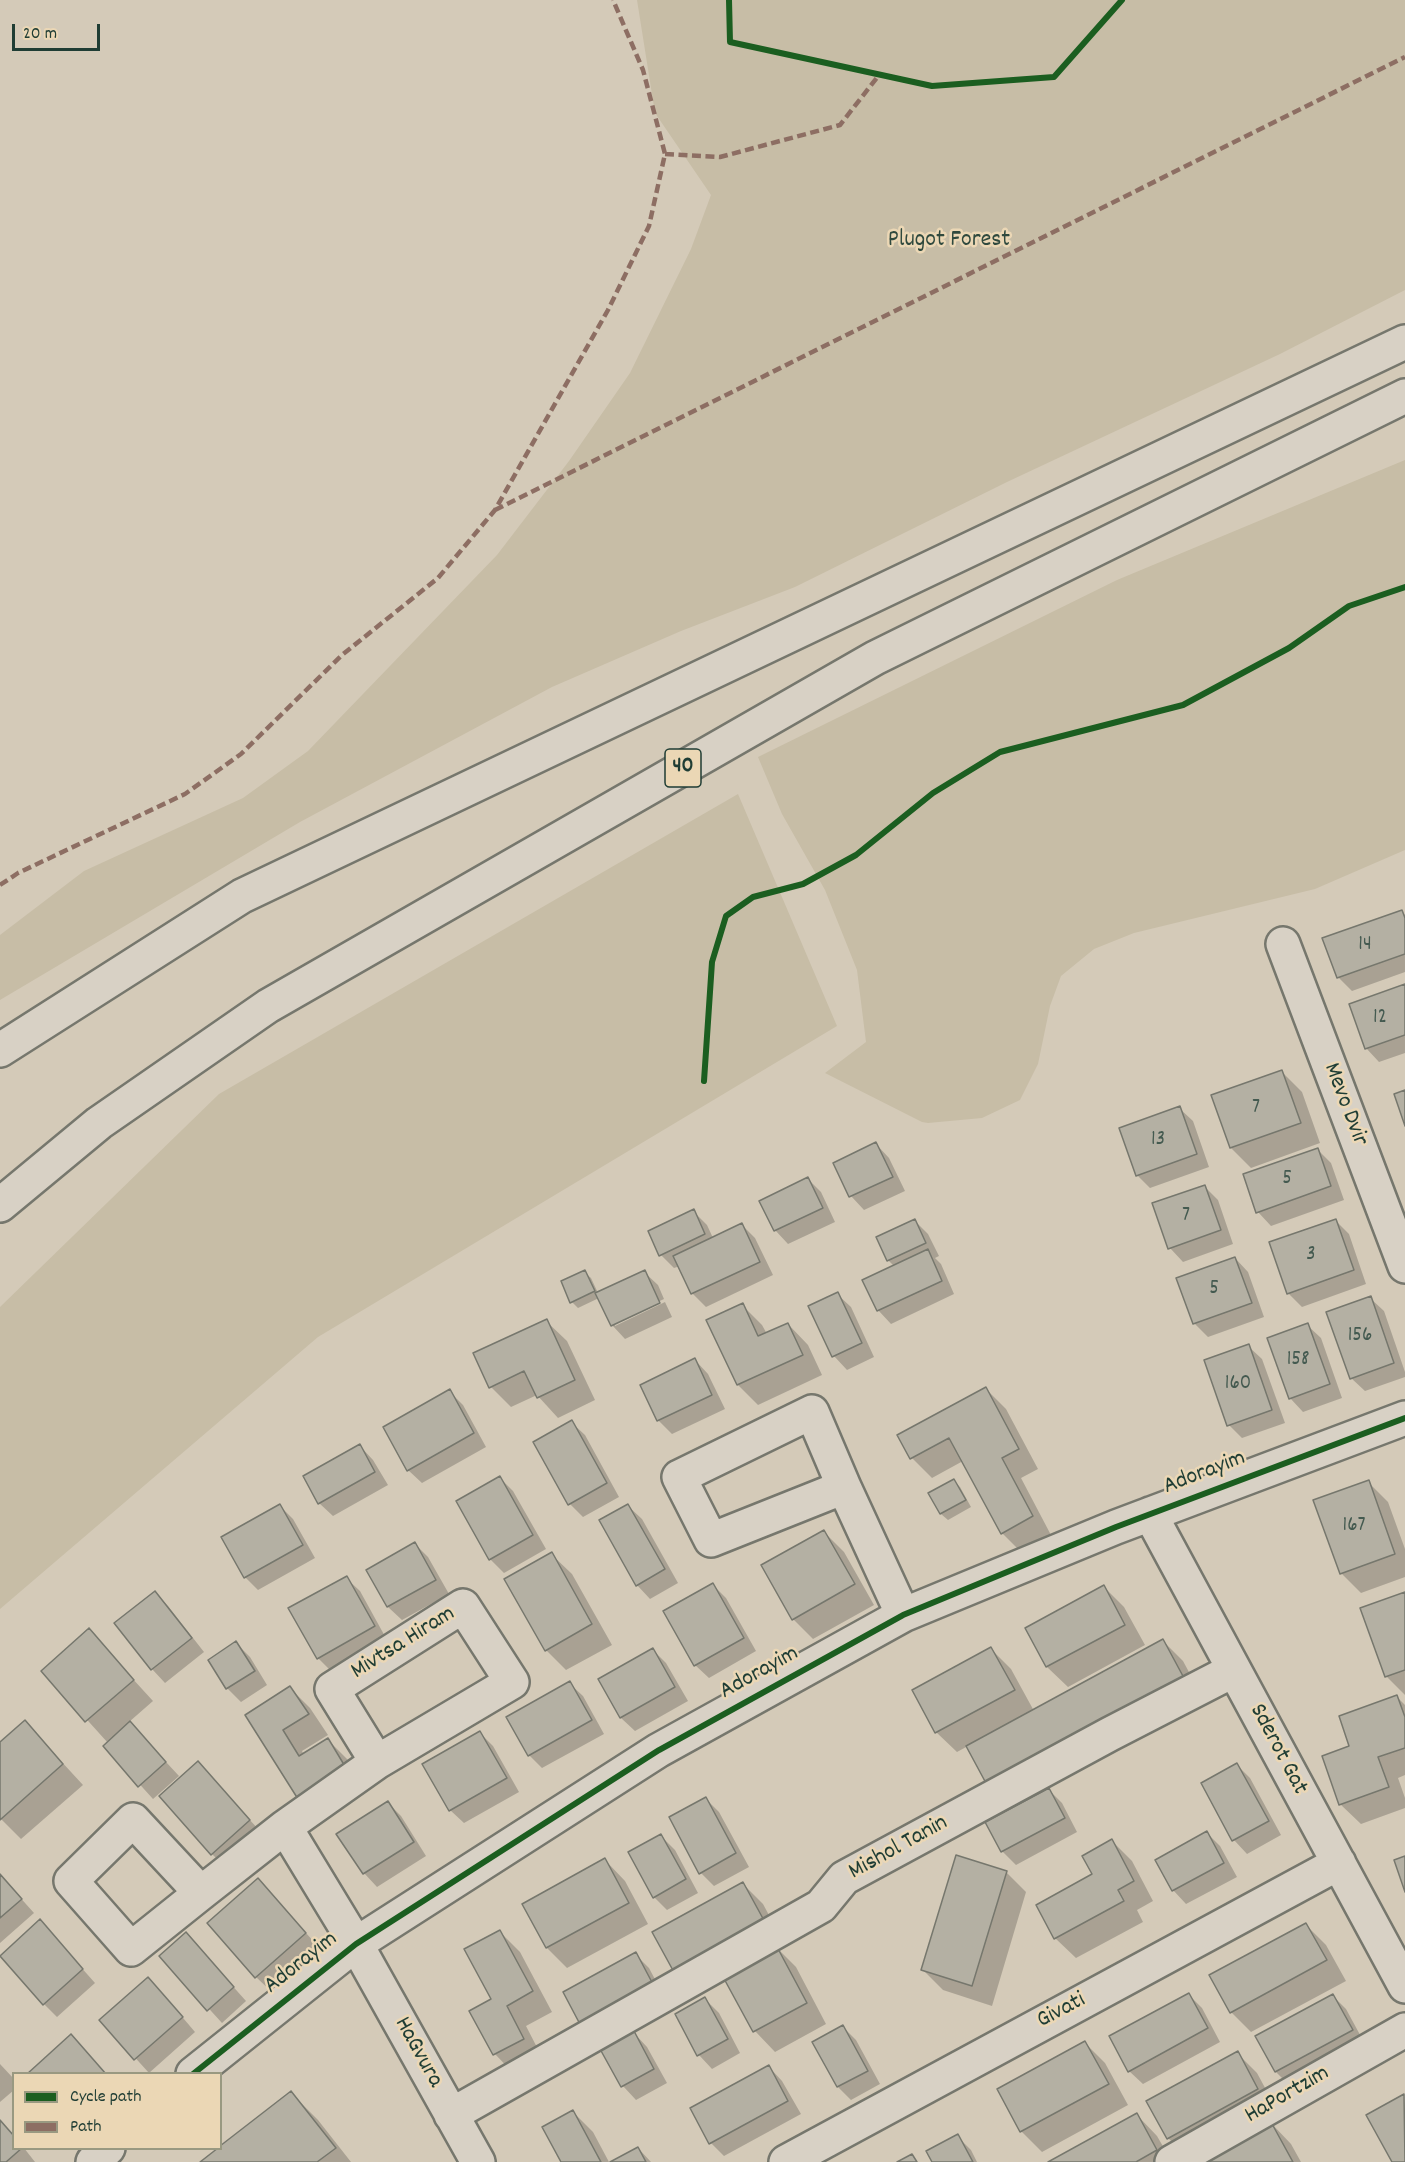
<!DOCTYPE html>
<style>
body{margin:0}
#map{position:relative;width:1405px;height:2162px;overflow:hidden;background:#d4cab8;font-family:Dekko,sans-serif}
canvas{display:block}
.legend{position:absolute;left:12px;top:2072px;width:210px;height:78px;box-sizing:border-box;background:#ebd7b5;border:2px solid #999981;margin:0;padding:8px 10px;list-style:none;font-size:18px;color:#1f3d34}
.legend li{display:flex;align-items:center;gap:12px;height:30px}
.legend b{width:30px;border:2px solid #999981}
.scale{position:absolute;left:12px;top:24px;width:88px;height:27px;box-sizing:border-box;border:3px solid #1f3d34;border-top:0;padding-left:8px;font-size:18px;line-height:21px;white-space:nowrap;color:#1f3d34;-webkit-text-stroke:4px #ebd7b5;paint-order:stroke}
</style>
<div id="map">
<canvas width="1405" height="2162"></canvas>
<ul class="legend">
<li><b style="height:8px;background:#1b5e20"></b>Cycle path</li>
<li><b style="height:8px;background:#8d6e63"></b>Path</li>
</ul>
<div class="scale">20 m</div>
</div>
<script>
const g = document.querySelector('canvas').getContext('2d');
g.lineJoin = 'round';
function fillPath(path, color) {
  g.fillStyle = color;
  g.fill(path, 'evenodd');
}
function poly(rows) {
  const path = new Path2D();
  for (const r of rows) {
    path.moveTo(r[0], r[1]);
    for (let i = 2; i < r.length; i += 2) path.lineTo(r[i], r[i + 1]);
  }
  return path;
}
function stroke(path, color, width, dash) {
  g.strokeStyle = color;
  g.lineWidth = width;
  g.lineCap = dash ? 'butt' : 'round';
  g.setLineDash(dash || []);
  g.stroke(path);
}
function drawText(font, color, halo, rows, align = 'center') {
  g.font = font + ' Dekko,sans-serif';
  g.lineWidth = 5;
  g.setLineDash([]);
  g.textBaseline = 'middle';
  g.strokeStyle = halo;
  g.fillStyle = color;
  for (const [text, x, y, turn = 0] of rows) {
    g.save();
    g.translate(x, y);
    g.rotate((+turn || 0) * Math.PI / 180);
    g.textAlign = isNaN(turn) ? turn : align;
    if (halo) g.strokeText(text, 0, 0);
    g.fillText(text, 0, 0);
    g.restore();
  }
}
const green = poly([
 [637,0,1405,0,1405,290,1280,354,1007,482,795,587,681,631,552,687,300,822,0,1000,0,935,84,871,243,798,308,751,497,555,569,461,630,373,691,249,711,195,655,113],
 [1405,460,1405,850,1315,889,1134,933,1094,949,1061,976,1050,1006,1038,1064,1020,1100,982,1118,928,1123,922,1122,825,1073,866,1042,857,970,825,890,782,814,758,757,1117,580],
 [738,794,837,1026,318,1337,0,1609,0,1307,219,1094]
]);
const shadow = poly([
 [1402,912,1405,915,1405,972,1352,991,1338,977],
 [1405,985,1405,1053,1379,1062,1366,1048],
 [1281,1071,1302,1092,1320,1143,1251,1168,1231,1148],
 [1179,1108,1193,1121,1209,1167,1150,1188,1137,1175],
 [876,1144,889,1158,905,1191,864,1210,851,1196,835,1163],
 [1317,1149,1331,1163,1344,1200,1271,1226,1258,1212],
 [808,1179,821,1192,835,1222,788,1244,775,1230],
 [1204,1186,1218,1200,1233,1244,1183,1262,1170,1248],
 [693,1211,707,1225,713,1238,742,1225,755,1238,773,1275,706,1307,692,1293,680,1266,674,1268,661,1255],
 [1335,1220,1349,1234,1366,1284,1302,1307,1288,1293],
 [915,1221,928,1234,939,1256,935,1258,941,1264,954,1294,891,1324,878,1310,894,1266,888,1260,878,1238],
 [1235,1258,1248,1272,1264,1317,1208,1337,1194,1323],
 [584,1272,591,1278,598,1293,644,1272,658,1285,664,1299,615,1322,615,1326,665,1302,672,1317,625,1339,612,1325,599,1298,578,1308,572,1302],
 [837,1294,851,1307,874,1357,847,1370,834,1356,810,1306],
 [1370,1298,1384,1311,1405,1372,1405,1377,1365,1391,1351,1378],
 [742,1305,762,1325,767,1334,788,1324,808,1345,822,1375,758,1405,738,1385,708,1320],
 [546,1321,567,1341,595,1400,558,1418,537,1395,511,1407,491,1387],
 [1307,1325,1321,1338,1342,1398,1303,1412,1290,1398],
 [1248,1346,1262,1359,1285,1423,1242,1438,1229,1425],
 [695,1360,708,1374,725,1409,672,1434,658,1420],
 [986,1389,1006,1409,1038,1469,1021,1478,1052,1537,1022,1553,1002,1533,963,1461,932,1478,912,1458],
 [449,1391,463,1405,486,1447,422,1483,408,1470],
 [571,1422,585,1435,619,1497,583,1517,570,1504],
 [360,1446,373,1460,388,1485,333,1516,319,1503],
 [500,1478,513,1491,546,1549,504,1573,490,1559],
 [954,1481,960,1487,971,1507,948,1520,941,1514,930,1494],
 [1368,1482,1388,1502,1405,1549,1405,1577,1361,1593,1341,1573],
 [280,1506,293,1519,315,1558,258,1590,245,1577],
 [628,1506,642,1519,678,1583,650,1599,637,1585],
 [824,1532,844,1552,874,1605,813,1639,793,1619],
 [415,1544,428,1557,449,1594,402,1620,388,1607,368,1570],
 [551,1554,572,1574,612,1645,566,1670,546,1650],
 [346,1578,360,1591,387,1640,331,1671,318,1658],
 [713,1585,726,1598,756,1651,709,1678,695,1665],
 [1104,1587,1124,1607,1145,1645,1068,1687,1047,1667,1027,1629],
 [155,1593,168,1606,204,1652,165,1683,152,1669,117,1623],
 [1405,1593,1405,1695,1386,1676],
 [89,1631,153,1701,129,1722,179,1776,153,1799,105,1746,108,1743,43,1671],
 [1163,1641,1183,1661,1203,1698,968,1746,957,1752,936,1732,991,1649,1011,1669,1034,1711],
 [236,1643,250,1657,267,1685,241,1702,228,1689,210,1660],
 [652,1649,666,1663,688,1701,635,1731,621,1718,600,1679],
 [569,1683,583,1696,604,1734,542,1768,529,1755],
 [290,1688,310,1708,328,1735,302,1751,304,1755,328,1740,348,1760,365,1789,319,1818,247,1716],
 [1397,1697,1405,1705,1405,1775,1398,1778,1405,1798,1405,1808,1361,1824,1340,1804,1351,1747],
 [25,1722,83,1785,21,1839,0,1818,0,1744],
 [480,1733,493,1746,519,1792,464,1823,450,1810],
 [198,1763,269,1841,232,1874,212,1854],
 [1237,1765,1250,1778,1281,1835,1247,1854,1234,1840,1203,1783],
 [1049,1790,1062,1803,1077,1832,1016,1865,1002,1851],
 [706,1799,719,1812,749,1867,714,1886,701,1873],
 [388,1803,401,1816,426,1856,377,1887,364,1873,338,1834],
 [1207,1833,1220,1846,1237,1877,1186,1904,1173,1890],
 [661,1836,675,1850,698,1893,667,1910,654,1897],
 [1112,1841,1132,1861,1153,1901,1137,1910,1143,1922,1076,1958,1055,1938,1094,1874],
 [605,1860,625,1881,648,1924,567,1968,547,1948,524,1904],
 [1006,1872,1026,1892,992,2006,943,1990,923,1970],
 [0,1875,34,1913,0,1943],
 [258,1880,325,1954,277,1997,256,1977],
 [743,1884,763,1904,785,1945,778,1949,796,1967,826,2024,775,2052,755,2031,725,1977],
 [40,1921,95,1983,57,2017,44,2004],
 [1306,1925,1326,1945,1346,1981,1251,2032,1231,2012],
 [500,1932,520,1952,552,2012,526,2026,543,2059,515,2075,495,2054,471,2011,493,1999],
 [186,1934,246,2001,222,2023,161,1956],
 [635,1954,649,1968,667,2002,583,2027],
 [161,1992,195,2032,149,2073,101,2020],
 [1188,1994,1202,2008,1220,2042,1143,2084,1129,2071],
 [1333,1996,1346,2009,1365,2044,1289,2085,1276,2072,1257,2037],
 [705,1999,719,2013,740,2053,712,2069,699,2055,677,2015],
 [843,2027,856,2040,880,2084,851,2100,838,2087,814,2042],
 [634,2033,647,2047,667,2083,636,2100,623,2086,602,2050],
 [71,2036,106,2074,29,2074],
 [1085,2043,1105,2063,1128,2105,1042,2152,1022,2132,999,2089],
 [1237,2053,1257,2073,1277,2110,1189,2158,1168,2138],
 [0,2064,14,2079,14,2090,0,2102],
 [769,2067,782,2081,801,2114,724,2156,711,2143],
 [291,2093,318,2120,351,2162,203,2162],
 [1404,2096,1405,2162,1393,2162,1368,2116],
 [573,2112,593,2132,609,2162,563,2162],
 [1137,2115,1157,2136,1172,2162,1051,2162],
 [0,2121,14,2148,24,2148,35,2162,0,2162],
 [1271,2123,1291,2144,1301,2162,1199,2162],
 [957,2136,971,2150,977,2162,934,2162],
 [638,2148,651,2162,613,2162]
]);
const building = poly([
 [1402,910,1405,918,1405,954,1337,978,1322,938,1402,910],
 [1405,984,1405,1035,1365,1049,1349,1004,1405,984],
 [1282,1070,1301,1123,1230,1148,1211,1095,1282,1070],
 [1405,1090,1405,1126,1394,1094,1405,1090],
 [1180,1106,1197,1154,1136,1176,1119,1128,1180,1106],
 [876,1142,893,1177,849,1197,833,1163,876,1142],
 [1318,1148,1331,1186,1256,1213,1243,1174,1318,1148],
 [808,1177,823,1208,774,1231,759,1201,808,1177],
 [1205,1185,1221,1230,1168,1249,1152,1203,1205,1185],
 [694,1209,705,1234,659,1256,648,1231,694,1209],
 [915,1219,926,1243,887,1261,876,1237,915,1219],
 [1336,1219,1354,1270,1287,1294,1269,1242,1336,1219],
 [742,1223,760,1262,691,1294,673,1256,742,1223],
 [928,1249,942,1281,877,1311,862,1280,928,1249],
 [1235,1257,1252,1303,1193,1324,1176,1278,1235,1257],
 [585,1270,595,1291,570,1303,561,1281,585,1270],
 [645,1270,660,1303,611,1326,595,1293,645,1270],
 [838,1292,862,1343,832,1357,808,1306,838,1292],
 [1371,1296,1394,1363,1350,1379,1326,1312,1371,1296],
 [743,1303,758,1336,788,1323,803,1355,737,1385,706,1320,743,1303],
 [547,1319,575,1380,537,1398,524,1371,489,1388,473,1353,547,1319],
 [1308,1323,1330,1384,1289,1399,1267,1338,1308,1323],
 [1249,1344,1272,1410,1227,1426,1204,1360,1249,1344],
 [695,1358,712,1395,657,1421,640,1385,695,1358],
 [986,1387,1019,1449,1002,1458,1033,1516,1001,1534,949,1438,910,1459,897,1435,986,1387],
 [450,1389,474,1433,407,1471,383,1427,450,1389],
 [572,1420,607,1483,568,1505,533,1442,572,1420],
 [360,1444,375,1472,318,1504,303,1476,360,1444],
 [500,1476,533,1535,489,1560,456,1501,500,1476],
 [954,1479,966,1500,940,1514,928,1493,954,1479],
 [1369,1480,1395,1554,1340,1574,1313,1500,1369,1480],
 [280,1504,303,1545,244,1578,221,1537,280,1504],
 [628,1504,665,1569,636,1586,599,1520,628,1504],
 [824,1530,855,1584,792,1620,761,1565,824,1530],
 [415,1542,436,1580,387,1607,366,1570,415,1542],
 [552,1552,592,1624,545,1651,504,1579,552,1552],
 [347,1576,375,1626,317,1659,288,1608,347,1576],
 [713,1583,744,1638,694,1666,663,1611,713,1583],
 [1104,1585,1125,1625,1046,1667,1025,1628,1104,1585],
 [155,1591,192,1638,151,1670,114,1623,155,1591],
 [1405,1592,1405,1670,1385,1677,1360,1608,1405,1592],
 [89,1628,134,1680,85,1722,41,1671,89,1628],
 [1163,1639,1184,1678,987,1785,966,1746,1163,1639],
 [236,1641,255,1671,226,1689,208,1660,236,1641],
 [991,1647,1015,1690,935,1733,912,1690,991,1647],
 [653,1648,675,1687,620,1718,598,1679,653,1648],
 [570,1681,592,1720,528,1756,506,1717,570,1681],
 [290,1686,309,1714,283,1730,299,1756,328,1738,346,1768,298,1799,245,1715,290,1686],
 [1397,1695,1405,1717,1405,1748,1378,1757,1389,1787,1339,1805,1322,1756,1349,1746,1339,1716,1397,1695],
 [25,1720,63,1764,0,1820,0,1742,25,1720],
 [130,1721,166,1762,138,1787,103,1746,130,1721],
 [480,1731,507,1778,449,1811,422,1764,480,1731],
 [198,1761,250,1820,211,1855,159,1796,198,1761],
 [1237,1763,1269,1821,1232,1841,1201,1783,1237,1763],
 [1049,1788,1065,1818,1001,1852,985,1822,1049,1788],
 [706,1797,736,1853,699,1874,669,1817,706,1797],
 [388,1801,414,1842,363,1874,336,1834,388,1801],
 [1207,1831,1224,1863,1172,1891,1155,1860,1207,1831],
 [661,1834,686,1879,653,1898,628,1852,661,1834],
 [1112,1839,1134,1881,1118,1890,1124,1901,1054,1939,1036,1905,1092,1874,1082,1856,1112,1839],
 [956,1855,1007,1871,972,1986,921,1970,956,1855],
 [1405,1856,1405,1892,1394,1860,1405,1856],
 [605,1858,629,1903,546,1948,522,1904,605,1858],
 [0,1874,22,1899,0,1918,0,1874],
 [258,1878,306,1933,255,1978,207,1923,258,1878],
 [743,1882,766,1924,675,1974,652,1932,743,1882],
 [40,1919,83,1969,43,2005,0,1956,40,1919],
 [1306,1923,1327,1960,1230,2013,1209,1975,1306,1923],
 [500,1930,533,1991,507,2006,524,2039,493,2055,469,2011,491,1999,464,1949,500,1930],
 [186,1932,234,1987,207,2011,159,1956,186,1932],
 [776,1945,807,2003,753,2032,722,1975,776,1945],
 [636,1952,655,1988,582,2028,563,1992,636,1952],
 [148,1977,183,2017,134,2060,99,2020,148,1977],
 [1189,1993,1208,2028,1128,2072,1109,2036,1189,1993],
 [1333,1994,1353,2030,1275,2072,1255,2036,1333,1994],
 [705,1997,728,2039,697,2056,675,2014,705,1997],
 [843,2025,868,2071,837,2087,812,2042,843,2025],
 [634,2031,654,2069,621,2087,600,2049,634,2031],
 [71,2034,106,2074,27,2074,71,2034],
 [1085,2041,1109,2084,1020,2132,997,2089,1085,2041],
 [1238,2051,1258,2089,1167,2139,1146,2101,1238,2051],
 [769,2065,788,2101,709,2144,690,2108,769,2065],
 [291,2091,336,2148,317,2162,200,2162,218,2148,220,2148,220,2146,291,2091],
 [1404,2094,1405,2162,1392,2162,1366,2115,1404,2094],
 [573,2110,601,2162,561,2162,542,2127,573,2110],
 [1137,2113,1157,2150,1136,2162,1048,2162,1137,2113],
 [0,2120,14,2136,14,2148,22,2148,6,2162,0,2162,0,2120],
 [1271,2122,1293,2162,1196,2162,1271,2122],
 [958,2134,973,2162,932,2162,926,2151,958,2134],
 [638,2147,646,2162,610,2162,638,2147],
 [912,2154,917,2162,897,2162,912,2154]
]);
const minor = poly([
 [1283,944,1405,1266],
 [844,1487,711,1540,679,1477,812,1412,844,1487,903,1615],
 [1150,1514,1405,1986],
 [285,1827,356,1944,478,2162],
 [201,1893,133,1820,71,1881,131,1949,201,1893,285,1827,377,1762,512,1682,463,1606,332,1689,377,1762],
 [193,2074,356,1944,659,1750,903,1615,1116,1527,1405,1418],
 [451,2115,821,1906,844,1878,1110,1734,1234,1670],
 [93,2162,108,2148],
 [786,2162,1339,1863],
 [1172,2162,1405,2030]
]);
const highway = poly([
 [0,1050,242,896,1405,342],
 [0,1205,99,1123,268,1006,875,658,1405,396]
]);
const quiet = poly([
 [665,154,720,157,840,125,879,75],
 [495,510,1405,57],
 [0,885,18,873,185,794,241,754,342,655,438,578,495,510,608,310,649,226,665,154,643,70,613,0]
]);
const cycleway = poly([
 [729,0,730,42,932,86,1054,77,1122,0],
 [704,1081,712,962,726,916,753,897,803,884,856,855,933,793,1000,752,1183,705,1289,648,1349,606,1405,587],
 [193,2074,356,1944,659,1750,903,1615,1116,1527,1405,1418]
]);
const numberNames = [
 ["14",1365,946],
 ["12",1380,1019],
 ["7",1256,1109],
 ["13",1158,1141],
 ["5",1287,1180],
 ["7",1186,1217],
 ["3",1311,1256],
 ["5",1214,1290],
 ["156",1360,1337],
 ["158",1298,1361],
 ["160",1238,1385],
 ["167",1354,1527]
];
const shields = [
 [683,768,36]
];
const shieldNames = [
 ["40",683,768]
];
const parkNames = [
 ["Plugot Forest",949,242]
];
const streetNames = [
 ["Mevo Dvir",1344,1105,69],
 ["Adorayim",1205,1474,-21],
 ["Mivtsa Hiram",404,1644,-32],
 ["Adorayim",760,1674,-29],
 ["Sderot Gat",1277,1750,62],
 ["Mishol Tanin",899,1849,-29],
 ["Adorayim",302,1964,-38],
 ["Givati",1062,2012,-28],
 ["HaGvura",417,2053,61],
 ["HaPortzim",1288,2096,-30]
];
fillPath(green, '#c7bda6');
fillPath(shadow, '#0003');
fillPath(building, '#b4b0a3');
stroke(building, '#76776d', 1.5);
stroke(minor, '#76776d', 38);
stroke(highway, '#76776d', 38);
stroke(minor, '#d8d1c5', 33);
stroke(highway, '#d8d1c5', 33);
stroke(quiet, '#8d6e63', 4.5, [9, 4.5]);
stroke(cycleway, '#1b5e20', 6);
drawText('21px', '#445a50', null, numberNames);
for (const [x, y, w] of shields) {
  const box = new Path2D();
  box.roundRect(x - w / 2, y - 19, w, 38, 4.5);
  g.fillStyle = '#ebd7b5';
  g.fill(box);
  stroke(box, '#1f3d34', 1.5);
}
drawText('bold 22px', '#1f3d34', null, shieldNames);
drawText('24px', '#2f493e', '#ebd7b5', parkNames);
drawText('24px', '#1f3d34', '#ebd7b5', streetNames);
</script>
